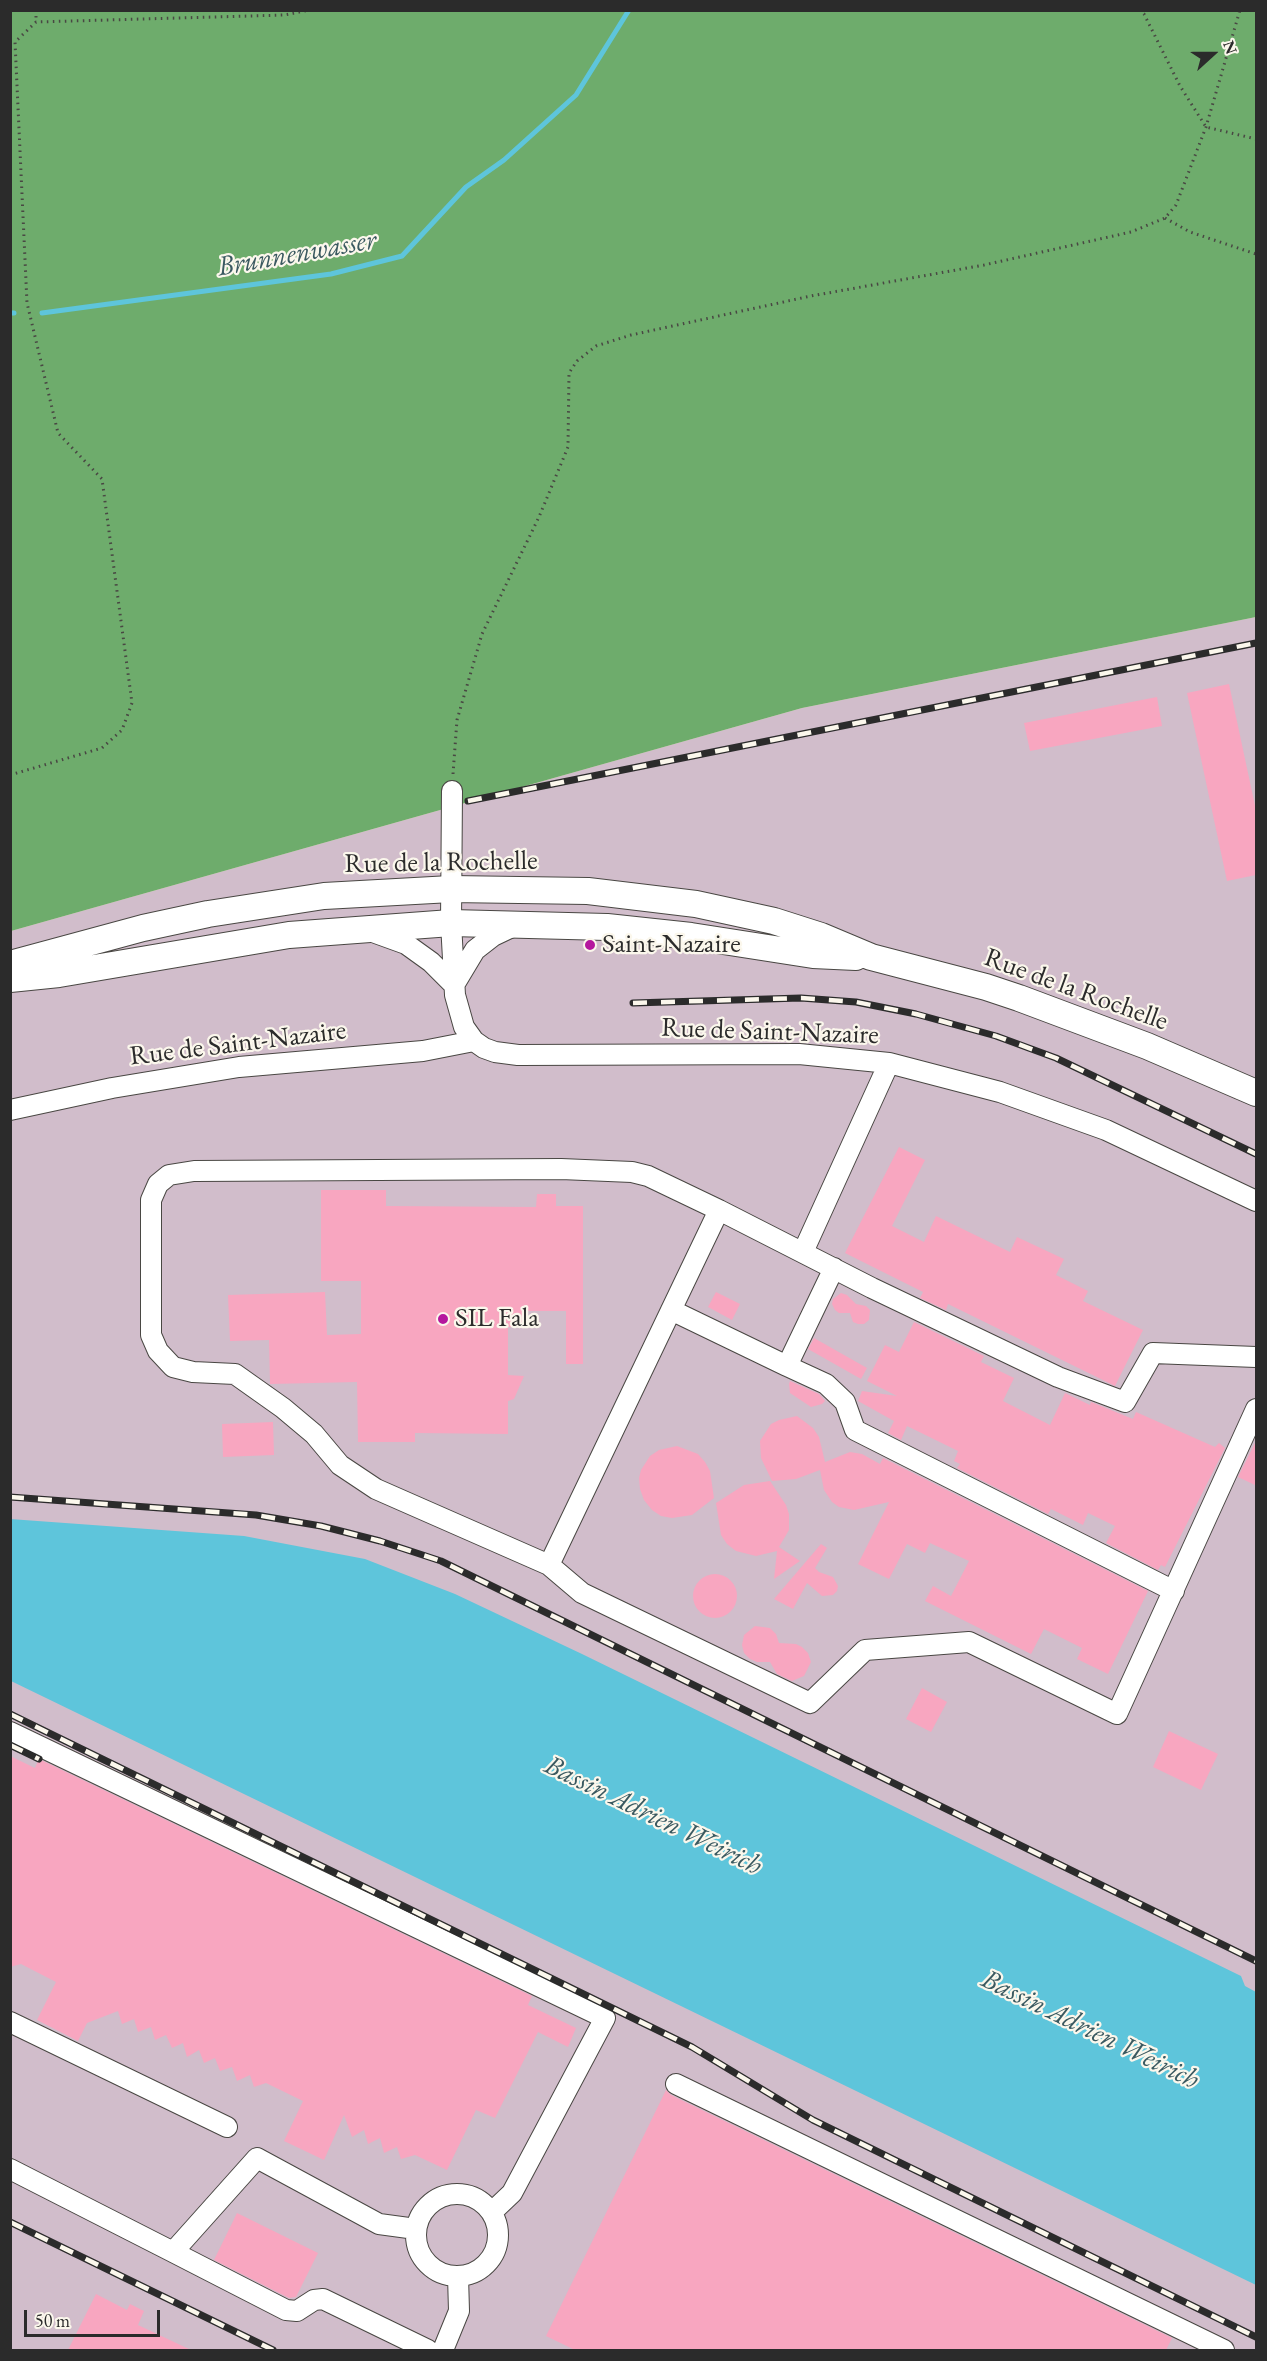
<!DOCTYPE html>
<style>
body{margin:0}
#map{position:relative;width:1267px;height:2361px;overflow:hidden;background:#f4e4ca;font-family:"EB Garamond",serif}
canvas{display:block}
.frame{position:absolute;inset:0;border:12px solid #2b2b2b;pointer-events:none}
.north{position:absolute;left:1183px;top:24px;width:60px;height:60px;-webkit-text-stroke:4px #fbf7ec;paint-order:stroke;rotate:69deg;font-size:16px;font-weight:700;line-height:24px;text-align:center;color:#2b2b2b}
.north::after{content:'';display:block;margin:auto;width:21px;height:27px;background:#2b2b2b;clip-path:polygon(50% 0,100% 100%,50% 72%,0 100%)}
.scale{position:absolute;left:24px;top:2310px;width:136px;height:27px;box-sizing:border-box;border:3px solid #2b2b2b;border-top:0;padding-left:8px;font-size:18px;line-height:21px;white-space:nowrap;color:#2b2b2b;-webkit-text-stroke:4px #fbf7ec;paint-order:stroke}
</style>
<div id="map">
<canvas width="1267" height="2361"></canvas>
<div class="frame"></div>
<div class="north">N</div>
<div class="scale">50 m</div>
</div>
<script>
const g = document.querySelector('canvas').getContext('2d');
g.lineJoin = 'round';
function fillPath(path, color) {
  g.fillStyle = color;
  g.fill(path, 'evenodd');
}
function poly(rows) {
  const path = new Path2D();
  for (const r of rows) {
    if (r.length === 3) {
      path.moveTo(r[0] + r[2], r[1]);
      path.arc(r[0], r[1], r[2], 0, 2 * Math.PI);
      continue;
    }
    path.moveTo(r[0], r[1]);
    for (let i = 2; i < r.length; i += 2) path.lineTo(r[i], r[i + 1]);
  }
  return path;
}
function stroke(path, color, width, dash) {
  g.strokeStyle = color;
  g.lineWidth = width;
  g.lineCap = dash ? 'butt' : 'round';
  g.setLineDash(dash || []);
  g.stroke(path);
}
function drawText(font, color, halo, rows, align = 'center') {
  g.font = font + ' "EB Garamond",serif';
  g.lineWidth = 4.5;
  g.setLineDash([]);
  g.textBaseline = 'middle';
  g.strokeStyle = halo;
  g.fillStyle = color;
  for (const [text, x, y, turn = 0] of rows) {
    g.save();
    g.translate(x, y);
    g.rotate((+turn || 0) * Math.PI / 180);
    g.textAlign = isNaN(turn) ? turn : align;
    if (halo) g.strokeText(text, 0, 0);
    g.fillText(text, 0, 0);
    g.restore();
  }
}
const industrial = poly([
 [1256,617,1256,2350,11,2350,11,931,802,708]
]);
const forest = poly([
 [11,11,1256,11,1256,617,802,708,11,931]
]);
const water = poly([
 [10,1519,244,1536,365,1559,455,1594,582,1654,1241,1976,1245,1986,1256,1992,1256,2285,11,1681]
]);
const stream = poly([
 [10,313,14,313],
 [42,313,331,274,402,256,466,187,504,160,576,95,629,10]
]);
const building = poly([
 [1229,684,1257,815,1256,875,1227,881,1187,693],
 [1157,697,1162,726,1030,751,1024,723],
 [899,1147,925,1160,892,1226,924,1242,936,1216,1010,1252,1017,1237,1064,1259,1056,1275,1088,1291,1083,1301,1143,1330,1115,1386,948,1304,946,1310,920,1298,923,1292,845,1253],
 [321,1190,386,1190,386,1206,536,1207,537,1194,556,1194,556,1206,583,1206,583,1364,566,1364,566,1311,524,1311,524,1327,508,1327,508,1375,524,1376,514,1399,508,1401,508,1434,415,1433,415,1442,358,1442,357,1382,270,1384,269,1340,230,1341,228,1295,325,1292,327,1335,361,1334,361,1281,321,1281],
 [716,1292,740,1304,732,1320,708,1307],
 [841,1293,847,1295,856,1304,866,1306,870,1310,869,1320,864,1324,858,1324,853,1322,850,1313,839,1313,835,1310,832,1304,833,1299],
 [914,1322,984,1356,981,1362,1014,1378,1003,1401,1050,1425,1065,1393,1090,1405,1091,1402,1133,1419,1136,1412,1215,1447,1219,1443,1225,1448,1165,1567,1161,1565,1158,1570,1106,1543,1115,1526,1088,1513,1083,1525,1051,1509,1048,1514,957,1468,960,1464,954,1461,958,1451,907,1426,901,1440,888,1433,894,1421,858,1401,862,1391,897,1396,867,1381,885,1345,899,1352],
 [814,1338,867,1368,861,1379,808,1349],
 [790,1381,819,1394,825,1401,822,1404,811,1407,790,1393,789,1384],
 [797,1416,813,1428,819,1437,825,1462,850,1452,862,1454,880,1464,883,1458,1148,1591,1108,1674,1077,1659,1082,1648,1044,1629,1031,1654,925,1601,933,1586,951,1596,969,1561,930,1543,925,1553,907,1544,889,1579,858,1564,889,1502,854,1510,839,1507,832,1502,824,1490,820,1470,796,1479,772,1481,761,1458,760,1441,771,1424,779,1420],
 [273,1422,274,1455,223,1457,222,1424],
 [1257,1439,1257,1486,1238,1477],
 [677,1446,698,1454,705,1462,710,1471,714,1498,692,1515,672,1518,661,1516,652,1510,644,1500,640,1489,639,1478,641,1470,650,1456,659,1450],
 [770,1481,786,1505,789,1514,789,1530,779,1547,800,1561,774,1579,777,1551,756,1556,736,1551,727,1544,721,1535,716,1503,744,1485],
 [821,1544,827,1548,815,1568,819,1572,833,1577,838,1586,837,1591,833,1595,822,1596,807,1583,793,1609,774,1599],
 [715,1596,22],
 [755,1626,770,1628,776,1634,779,1643,796,1644,802,1647,808,1653,811,1662,804,1676,792,1681,777,1674,770,1662,757,1662,750,1659,744,1653,742,1645,744,1635],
 [922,1688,947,1702,931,1732,906,1719],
 [1169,1731,1218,1754,1201,1790,1153,1767],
 [10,1756,35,1768,39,1759,532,1996,528,2005,576,2028,568,2047,538,2032,495,2118,476,2110,447,2170,415,2155,401,2159,397,2147,384,2153,380,2138,368,2144,364,2130,352,2137,344,2115,324,2160,284,2141,303,2101,266,2083,254,2087,250,2075,237,2081,232,2067,220,2071,215,2058,204,2063,199,2050,187,2057,183,2043,172,2048,166,2035,155,2040,151,2027,138,2032,134,2019,122,2024,118,2011,87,2023,78,2041,37,2020,56,1982,21,1964,10,1967],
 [666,2090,671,2095,1172,2338,1166,2350,575,2350,546,2336],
 [237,2213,318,2253,296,2297,289,2298,214,2260],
 [96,2294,127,2310,130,2304,144,2311,138,2325,191,2350,68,2350]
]);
const path = poly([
 [36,10,36,22],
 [1139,10,1144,14,1180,86,1206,127,1256,139],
 [1165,218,1190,232,1256,254],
 [453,774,457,720,482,634,539,517,568,447,569,373,577,361,596,346,631,335,811,296,984,265,1131,232,1165,218,1176,205,1206,127,1240,10],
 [10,775,102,748,122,730,132,703,102,479,58,433,27,303,15,42,36,22,285,15,309,10]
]);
const minor = poly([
 [452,791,451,923,455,995,464,1027,474,1041,484,1048,495,1052,518,1055,799,1054,889,1063,1000,1092,1106,1130,1256,1201],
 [370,931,406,944,431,962,454,985],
 [454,985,475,950,493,936,514,926],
 [10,1110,112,1088,239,1067,423,1051,474,1041],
 [803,1252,889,1063],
 [671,1310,787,1366,834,1268],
 [1256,1357,1153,1353,1125,1402,1058,1377,872,1288,719,1210,648,1176,632,1172,561,1169,194,1171,169,1175,158,1184,151,1200,151,1335,158,1351,173,1367,193,1372,235,1374,283,1408,314,1434,340,1465,376,1489,549,1565,582,1593,810,1703,865,1650,969,1642,1117,1714,1256,1409],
 [787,1366,826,1384,845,1402,855,1430,1174,1591],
 [549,1565,719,1210],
 [10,1732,605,2018,512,2193,492,2212],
 [10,2022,227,2127],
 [676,2084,1224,2350],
 [10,2169,173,2252,257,2158,379,2224,416,2229],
 [457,2235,41],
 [173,2252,286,2310,297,2311,314,2300,323,2299,428,2350],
 [443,2350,459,2311,458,2276]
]);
const major = poly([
 [10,964,143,928,208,914,324,896,451,889,588,891,696,904,774,921,821,936,871,957,986,987,1019,998,1147,1046,1256,1093],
 [10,979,59,974,289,935,451,923,607,927,691,936,813,955,856,957]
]);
const rail = poly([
 [468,801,1256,643],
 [633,1003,801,998,856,1002,916,1014,996,1036,1056,1058,1256,1154],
 [10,1497,256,1515,321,1526,380,1541,441,1561,1256,1961],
 [10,1714,692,2047,813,2120,1256,2337],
 [10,1745,39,1759],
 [10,2222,273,2350]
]);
const markers = [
 [590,945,6,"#b5179e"],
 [443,1319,6,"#b5179e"]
];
const streetNames = [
 ["Rue de la Rochelle",441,863,-1],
 ["Rue de la Rochelle",1076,990,20],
 ["Rue de Saint-Nazaire",770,1032,2],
 ["Rue de Saint-Nazaire",238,1044,-7]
];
const poiNames = [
 ["Saint-Nazaire",602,945],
 ["SIL Fala",455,1319]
];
const waterNames = [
 ["Brunnenwasser",297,254,-10],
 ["Bassin Adrien Weirich",653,1816,26],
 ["Bassin Adrien Weirich",1090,2030,26]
];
fillPath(industrial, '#d1bdcb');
fillPath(forest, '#6eac6c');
fillPath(water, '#5ec5db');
stroke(stream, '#5ec5db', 5);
fillPath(building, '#f8a6c0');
stroke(minor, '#494743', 22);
stroke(major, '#494743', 28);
stroke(path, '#494743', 3, [1.5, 4.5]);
stroke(minor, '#fff', 20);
stroke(major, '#fff', 26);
stroke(rail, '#2b2b2b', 7);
stroke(rail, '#fbf7ec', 4.5, [14]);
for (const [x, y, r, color] of markers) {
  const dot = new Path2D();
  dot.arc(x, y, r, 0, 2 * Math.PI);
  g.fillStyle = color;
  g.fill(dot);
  stroke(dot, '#fbf7ec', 2);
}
drawText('27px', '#2b2b2b', '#fbf7ec', streetNames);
drawText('27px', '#2b2b2b', '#fbf7ec', poiNames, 'left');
drawText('italic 28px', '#3a5960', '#fbf7ec', waterNames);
</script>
